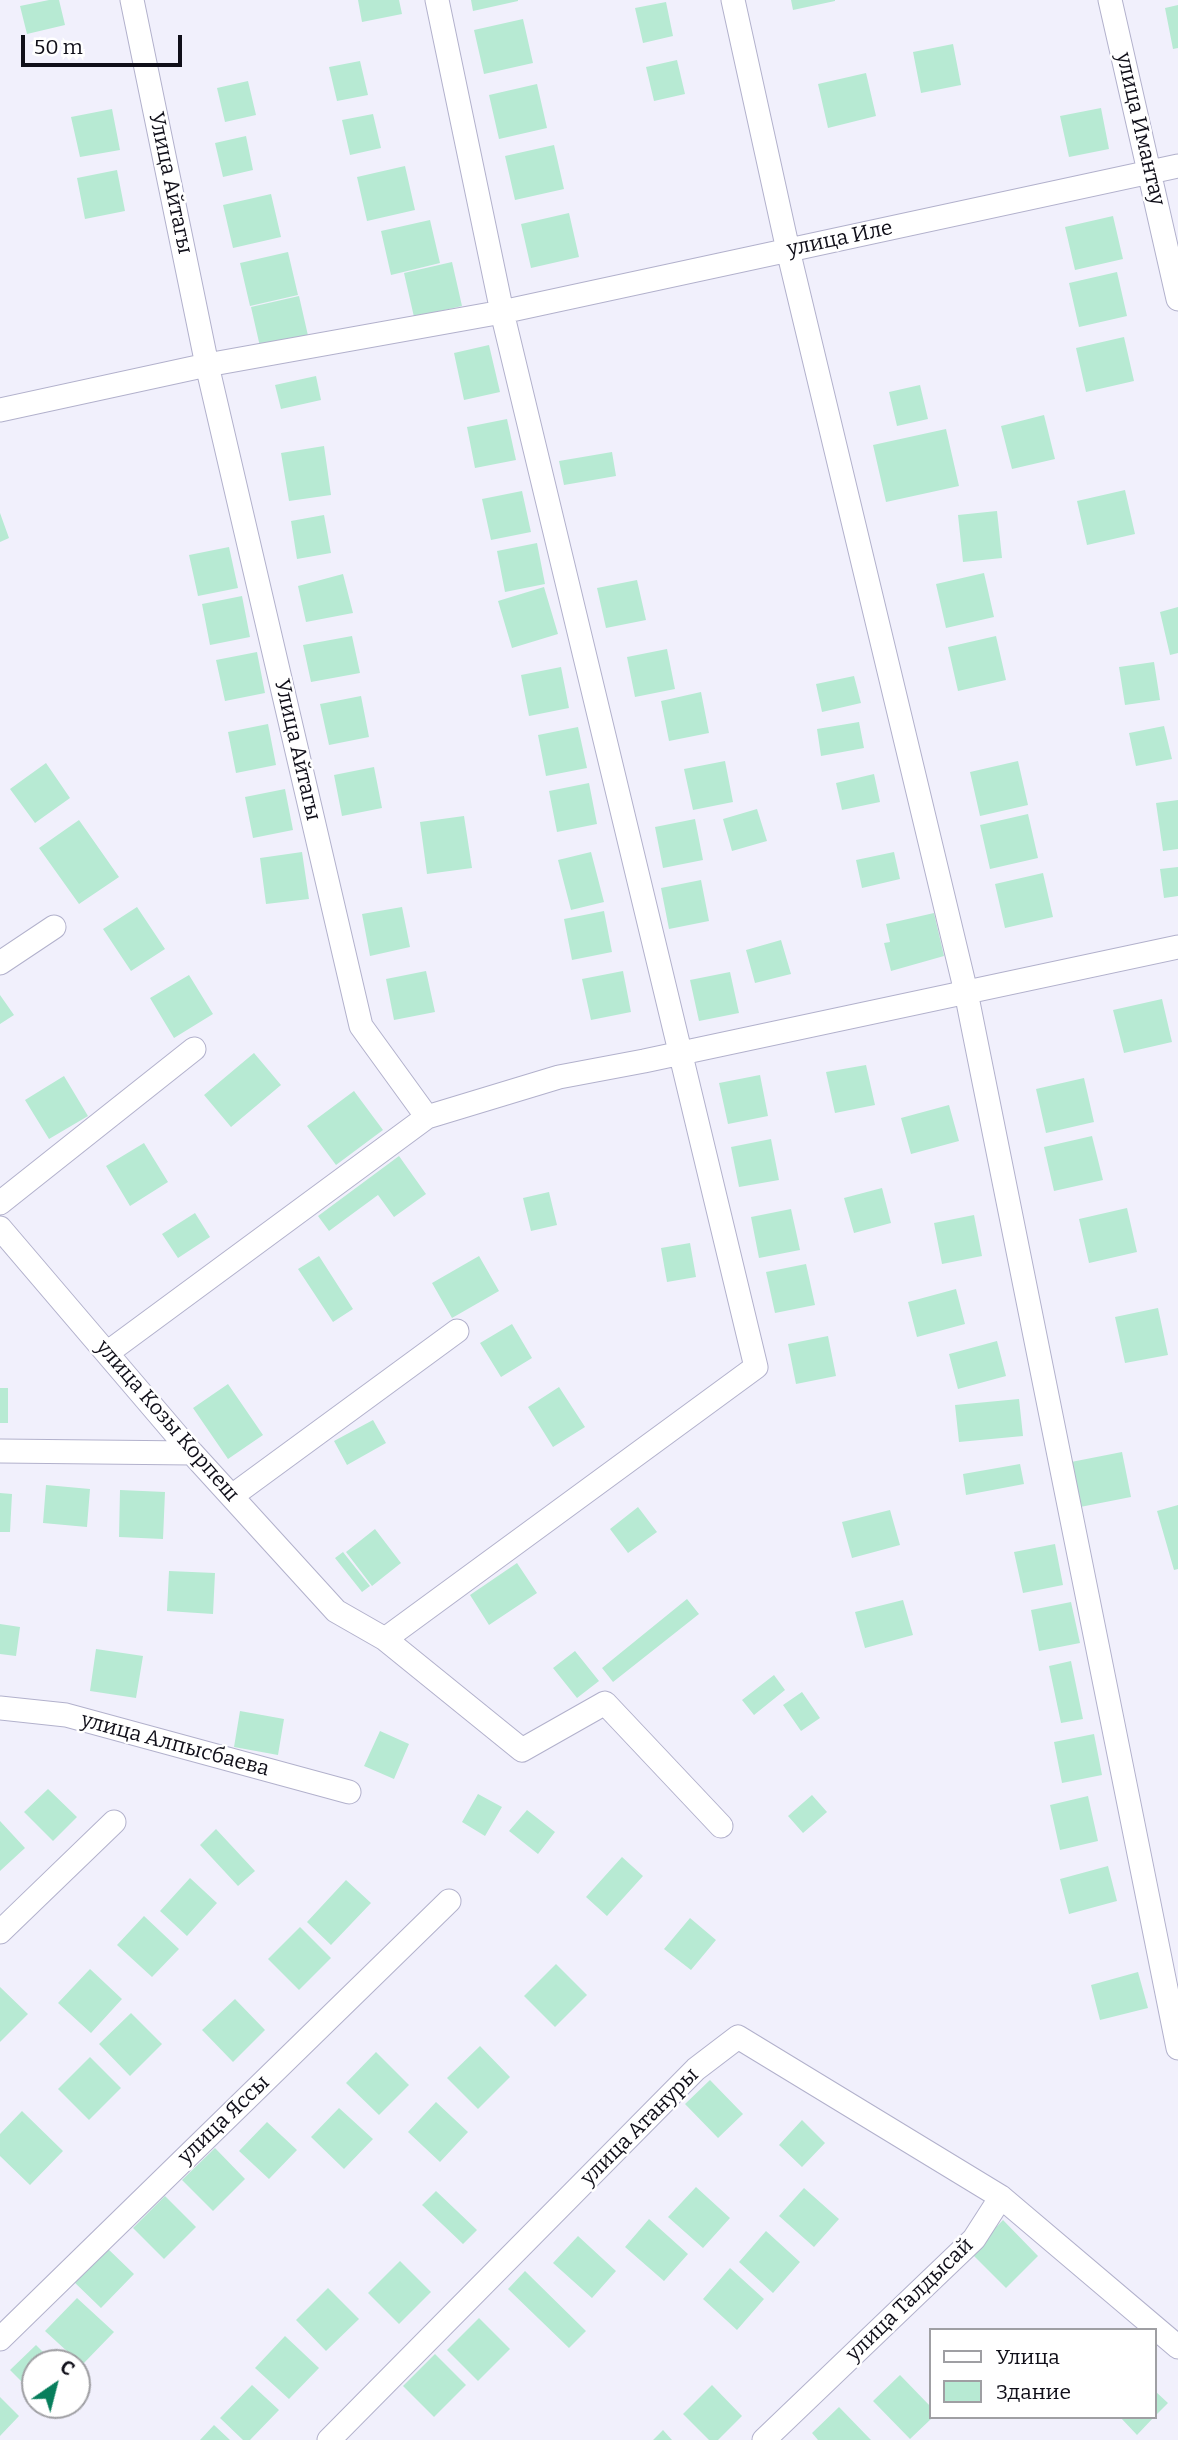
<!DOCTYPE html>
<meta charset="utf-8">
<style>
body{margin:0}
#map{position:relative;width:1178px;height:2440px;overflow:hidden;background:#f1f0fc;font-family:Bitter,serif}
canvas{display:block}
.legend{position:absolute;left:929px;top:2328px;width:228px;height:91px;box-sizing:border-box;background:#fff;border:2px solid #9f9fa3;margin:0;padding:9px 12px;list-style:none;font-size:21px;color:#100f19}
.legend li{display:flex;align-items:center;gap:14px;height:35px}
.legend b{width:35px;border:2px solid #9f9fa3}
.north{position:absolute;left:21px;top:2349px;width:70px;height:70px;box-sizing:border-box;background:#fff;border:2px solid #9f9fa3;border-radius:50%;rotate:35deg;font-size:19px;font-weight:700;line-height:28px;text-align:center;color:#100f19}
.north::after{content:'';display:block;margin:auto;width:24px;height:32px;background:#077e5c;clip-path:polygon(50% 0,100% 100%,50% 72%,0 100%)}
.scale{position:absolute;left:21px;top:35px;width:161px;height:32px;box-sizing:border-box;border:4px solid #100f19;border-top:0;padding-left:9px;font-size:21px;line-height:24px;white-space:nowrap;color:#100f19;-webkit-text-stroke:5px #fff;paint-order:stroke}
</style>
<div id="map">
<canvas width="1178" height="2440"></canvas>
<ul class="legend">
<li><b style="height:9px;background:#fff"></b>Улица</li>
<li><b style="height:19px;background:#b7ead3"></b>Здание</li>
</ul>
<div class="north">С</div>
<div class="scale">50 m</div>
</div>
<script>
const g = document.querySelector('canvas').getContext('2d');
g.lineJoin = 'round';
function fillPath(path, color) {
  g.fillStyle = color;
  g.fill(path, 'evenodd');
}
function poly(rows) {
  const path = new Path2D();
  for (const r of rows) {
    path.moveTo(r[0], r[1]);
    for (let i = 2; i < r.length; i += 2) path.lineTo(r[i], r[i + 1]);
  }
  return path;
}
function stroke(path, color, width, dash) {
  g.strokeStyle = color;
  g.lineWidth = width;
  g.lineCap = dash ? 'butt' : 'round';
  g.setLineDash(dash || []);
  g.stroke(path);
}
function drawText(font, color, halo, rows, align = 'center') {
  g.font = font + ' Bitter,serif';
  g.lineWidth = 5;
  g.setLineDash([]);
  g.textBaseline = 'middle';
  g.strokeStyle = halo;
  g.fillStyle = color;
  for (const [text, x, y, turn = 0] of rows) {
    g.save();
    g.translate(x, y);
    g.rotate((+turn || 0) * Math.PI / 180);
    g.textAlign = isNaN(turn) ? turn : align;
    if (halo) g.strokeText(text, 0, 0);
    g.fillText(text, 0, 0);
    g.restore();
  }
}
const building = poly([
 [49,0,59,0,65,25,27,34,20,6],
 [358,0,399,0,402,14,362,22],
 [471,0,518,0,518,1,473,11],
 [791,0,835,0,835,1,793,10],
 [666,2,673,36,643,43,635,8],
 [1178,5,1178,48,1173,49,1165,8],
 [523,19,533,63,484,74,474,30],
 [953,44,961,85,921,93,913,52],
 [677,60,685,94,654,101,646,67],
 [360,61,368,95,337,101,329,67],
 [866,73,876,116,828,128,818,84],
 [248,81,256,115,225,122,217,88],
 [537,84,547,128,499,139,489,95],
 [1101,108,1109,149,1069,157,1060,116],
 [112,109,120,150,80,157,71,117],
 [373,114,381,148,350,155,342,120],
 [246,136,253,170,223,177,215,143],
 [554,145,564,189,515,200,505,156],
 [405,166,415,210,367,221,357,177],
 [117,170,125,211,85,219,77,178],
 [271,194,281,237,233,248,223,205],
 [569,213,579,257,531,268,521,224],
 [1113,216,1123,259,1075,270,1065,227],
 [430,220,440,263,391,275,381,231],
 [288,252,298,295,250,306,240,263],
 [452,262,462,306,414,317,404,273],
 [1117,272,1127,316,1079,327,1069,283],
 [299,296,309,340,261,351,251,307],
 [1124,337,1134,381,1086,392,1076,348],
 [489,345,500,392,464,400,454,353],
 [316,376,321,400,281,409,275,385],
 [920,385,928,419,897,426,889,392],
 [1044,415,1055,459,1012,469,1001,426],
 [507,419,516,460,475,468,467,427],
 [946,429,959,486,886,502,873,445],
 [324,446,331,495,289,501,281,453],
 [612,452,616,476,564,485,559,461],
 [1125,490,1135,534,1087,545,1077,501],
 [522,491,531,532,491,540,482,499],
 [997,511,1002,558,963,562,958,515],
 [0,513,9,538,0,542],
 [324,515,331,553,297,559,291,521],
 [537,543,545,584,505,592,497,551],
 [229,547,238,588,198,596,189,555],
 [984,573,994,617,946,628,936,584],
 [343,574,353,613,306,622,298,586],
 [637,580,646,620,606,628,597,588],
 [544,587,558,634,512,648,498,601],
 [242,596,250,637,210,645,202,604],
 [1178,607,1178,653,1170,655,1160,612],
 [352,636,360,673,311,682,303,645],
 [996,636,1006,680,958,691,948,647],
 [667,649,675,689,635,697,627,657],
 [257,652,265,693,225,701,216,660],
 [1154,662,1160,700,1125,705,1119,667],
 [561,667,569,708,529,716,521,675],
 [854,676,861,703,822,712,816,684],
 [701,692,709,733,669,741,661,701],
 [361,696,369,737,329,745,320,704],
 [859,722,864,748,821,756,817,729],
 [268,724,276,765,236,773,228,732],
 [1164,726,1172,759,1136,766,1129,733],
 [578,727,587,768,546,776,538,735],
 [725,761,733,802,693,810,684,769],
 [1018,761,1028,805,980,816,970,772],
 [46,763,70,798,35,823,10,789],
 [374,767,382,808,342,816,334,775],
 [874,774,880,802,842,810,836,783],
 [589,783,597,824,557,832,549,791],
 [285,789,293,830,253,838,245,797],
 [1178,800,1178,849,1163,851,1156,803],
 [757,809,767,841,732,851,723,819],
 [1028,814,1038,858,990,869,980,825],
 [464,816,472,868,427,874,420,822],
 [695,819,703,860,663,868,655,827],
 [79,820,119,877,79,904,39,848],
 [302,852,309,899,266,904,260,858],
 [591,852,604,902,571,910,558,860],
 [894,852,900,879,862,888,856,860],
 [1178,867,1178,896,1164,898,1160,869],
 [1043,873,1053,917,1005,928,995,884],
 [701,880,709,921,669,929,661,888],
 [137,907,165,949,131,971,103,929],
 [402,907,410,947,370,956,362,914],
 [604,911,612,952,572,960,564,919],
 [934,913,944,956,891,971,884,943,890,942,886,924],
 [781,940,791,974,755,983,746,950],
 [426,971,435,1012,394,1020,386,979],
 [623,971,631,1012,591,1020,582,979],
 [730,972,739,1013,699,1021,690,980],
 [189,975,213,1014,174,1038,150,998],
 [0,995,14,1015,0,1024],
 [1162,999,1172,1042,1124,1053,1113,1010],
 [254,1053,281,1085,231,1127,204,1095],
 [866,1065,875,1105,835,1113,826,1072],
 [760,1075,768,1116,728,1124,719,1083],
 [64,1076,88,1116,49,1139,25,1100],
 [1084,1078,1094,1122,1046,1133,1036,1089],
 [354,1091,383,1130,336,1165,307,1126],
 [949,1105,959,1141,911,1154,901,1118],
 [1092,1136,1103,1180,1054,1191,1044,1147],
 [771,1139,779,1180,739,1187,731,1147],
 [144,1143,168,1182,130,1206,106,1166],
 [399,1156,426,1194,394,1217,378,1195,329,1231,318,1216],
 [882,1188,891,1223,854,1233,844,1198],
 [549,1192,557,1225,531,1231,523,1198],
 [1127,1208,1137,1252,1089,1263,1079,1219],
 [791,1209,800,1250,759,1258,751,1217],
 [195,1213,210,1237,178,1258,162,1234],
 [974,1215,982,1256,942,1264,934,1223],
 [690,1243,696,1277,667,1282,661,1248],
 [319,1256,353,1309,333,1322,298,1269],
 [479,1256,499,1291,452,1318,432,1283],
 [806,1264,815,1305,775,1313,766,1272],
 [956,1289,965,1324,917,1337,908,1302],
 [1158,1308,1168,1355,1125,1363,1115,1317],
 [512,1324,532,1358,501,1377,480,1343],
 [828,1336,836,1376,796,1384,788,1344],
 [997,1341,1006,1376,958,1389,949,1354],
 [228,1384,263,1435,228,1459,193,1408],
 [559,1387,585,1427,553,1447,528,1407],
 [0,1388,8,1388,8,1423,0,1423],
 [1019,1399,1023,1436,959,1442,955,1405],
 [373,1420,386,1443,347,1465,334,1441],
 [1122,1452,1131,1497,1075,1508,1066,1463],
 [1020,1464,1024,1484,966,1495,963,1474],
 [46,1485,90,1489,87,1527,43,1523],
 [120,1490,165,1492,163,1539,119,1537],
 [0,1493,12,1494,10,1532,0,1532],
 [1178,1505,1178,1569,1174,1570,1157,1511],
 [638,1507,657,1532,628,1553,610,1529],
 [890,1510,900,1545,852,1558,842,1522],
 [375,1529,401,1563,372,1586,346,1552],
 [1055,1544,1063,1585,1023,1593,1014,1552],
 [343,1552,370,1586,362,1592,335,1558],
 [517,1563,537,1593,489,1625,470,1595],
 [169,1571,215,1573,213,1614,167,1611],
 [687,1599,699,1614,613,1682,602,1668],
 [903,1600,913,1635,865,1648,855,1612],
 [1071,1602,1080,1643,1039,1651,1031,1610],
 [0,1624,20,1627,16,1656,0,1654],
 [96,1649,143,1656,136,1698,90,1691],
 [575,1651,599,1681,577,1698,553,1668],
 [1071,1661,1083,1719,1061,1723,1049,1666],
 [774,1675,785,1690,754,1715,742,1700],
 [802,1692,820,1718,801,1731,783,1705],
 [240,1711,284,1719,278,1755,234,1747],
 [380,1731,409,1744,394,1779,364,1766],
 [1094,1734,1102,1775,1062,1783,1054,1742],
 [48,1789,77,1817,53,1841,24,1812],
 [478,1794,502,1807,485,1836,462,1822],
 [812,1795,827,1812,803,1833,788,1816],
 [1088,1796,1098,1841,1060,1850,1050,1805],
 [527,1810,555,1832,538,1854,509,1831],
 [0,1821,25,1848,0,1871],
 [216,1829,255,1871,238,1886,200,1845],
 [622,1857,643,1876,607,1916,586,1897],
 [1108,1866,1117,1901,1069,1914,1060,1879],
 [190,1878,217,1903,187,1936,160,1911],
 [346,1880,371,1903,331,1945,307,1922],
 [144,1916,179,1949,152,1977,117,1945],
 [690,1918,716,1940,691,1970,664,1949],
 [300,1927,331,1958,299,1990,268,1959],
 [556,1964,587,1995,555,2027,524,1996],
 [90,1969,122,1999,91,2033,58,2003],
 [1138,1972,1148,2008,1100,2020,1091,1985],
 [0,1987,28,2014,0,2042],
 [235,1999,265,2030,233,2062,202,2030],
 [131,2013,162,2044,130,2076,99,2044],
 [480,2046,510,2077,478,2109,447,2078],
 [376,2052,409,2085,379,2115,346,2083],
 [90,2057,121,2088,89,2120,58,2089],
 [710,2080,743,2114,718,2138,685,2104],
 [436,2102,468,2132,440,2162,408,2132],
 [339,2108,373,2139,344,2169,311,2137],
 [22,2111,63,2151,30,2185,0,2156,0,2134],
 [802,2120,825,2143,802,2167,779,2145],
 [267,2122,297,2150,269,2179,239,2151],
 [215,2148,245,2179,213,2211,182,2180],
 [696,2187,730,2218,703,2248,668,2217],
 [804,2188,839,2219,814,2247,779,2216],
 [436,2191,477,2230,463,2244,422,2205],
 [165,2196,196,2227,164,2259,133,2228],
 [649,2219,688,2254,664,2281,625,2247],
 [1003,2220,1038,2256,1006,2288,971,2253],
 [766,2231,800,2262,773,2293,739,2262],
 [578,2236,616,2271,592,2298,553,2263],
 [105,2246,134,2274,101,2308,72,2280],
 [400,2261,431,2292,399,2324,368,2293],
 [730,2268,764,2299,737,2330,703,2299],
 [525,2271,586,2331,569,2348,508,2289],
 [328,2288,359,2319,326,2351,296,2320],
 [77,2298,114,2332,82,2365,45,2331],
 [479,2318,510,2349,478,2381,447,2350],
 [285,2336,319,2368,289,2399,255,2368],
 [36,2345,54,2363,35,2363,35,2395,10,2370],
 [435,2354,466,2385,434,2417,403,2386],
 [900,2375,931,2407,931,2419,910,2439,873,2401],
 [252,2385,279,2410,250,2440,243,2440,220,2418],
 [712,2385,742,2416,718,2440,709,2440,683,2414],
 [1155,2391,1168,2403,1155,2416],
 [0,2397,19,2416,0,2436],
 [839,2407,871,2440,818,2440,812,2433],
 [1120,2417,1154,2417,1137,2435],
 [214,2425,230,2440,200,2440],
 [663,2430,672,2440,653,2440]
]);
const minor = poly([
 [132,0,207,365,361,1026,427,1117],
 [733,0,788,250,966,992,1178,2048],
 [1110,0,1178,299],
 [0,410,207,365,502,312,1178,166],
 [0,963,54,927],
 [0,1203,194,1049],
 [0,1228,192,1453,336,1611,385,1639,756,1367,502,312,437,0],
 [107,1353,427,1117,559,1077,644,1061,1178,947],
 [0,1451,192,1453],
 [232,1496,457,1331],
 [385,1639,522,1750,605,1703,721,1826],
 [0,1708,66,1715,349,1792],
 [0,1932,114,1822],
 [0,2339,449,1901],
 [329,2440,696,2069,738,2037,1001,2197],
 [764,2440,974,2239,1001,2197,1178,2347]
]);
const streetNames = [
 ["улица Имантау",1140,129,77],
 ["Улица Айтагы",170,183,78],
 ["улица Иле",840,239,-12],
 ["Улица Айтагы",297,750,77],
 ["улица Козы Корпеш",167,1421,49],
 ["улица Алпысбаева",175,1745,15],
 ["улица Яссы",224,2120,-44],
 ["улица Атануры",640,2127,-45],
 ["улица Талдысай",910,2300,-44]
];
fillPath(building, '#b7ead3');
stroke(minor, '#b2b1cc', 25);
stroke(minor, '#fff', 23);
drawText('21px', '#100f19', '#fff', streetNames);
</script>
